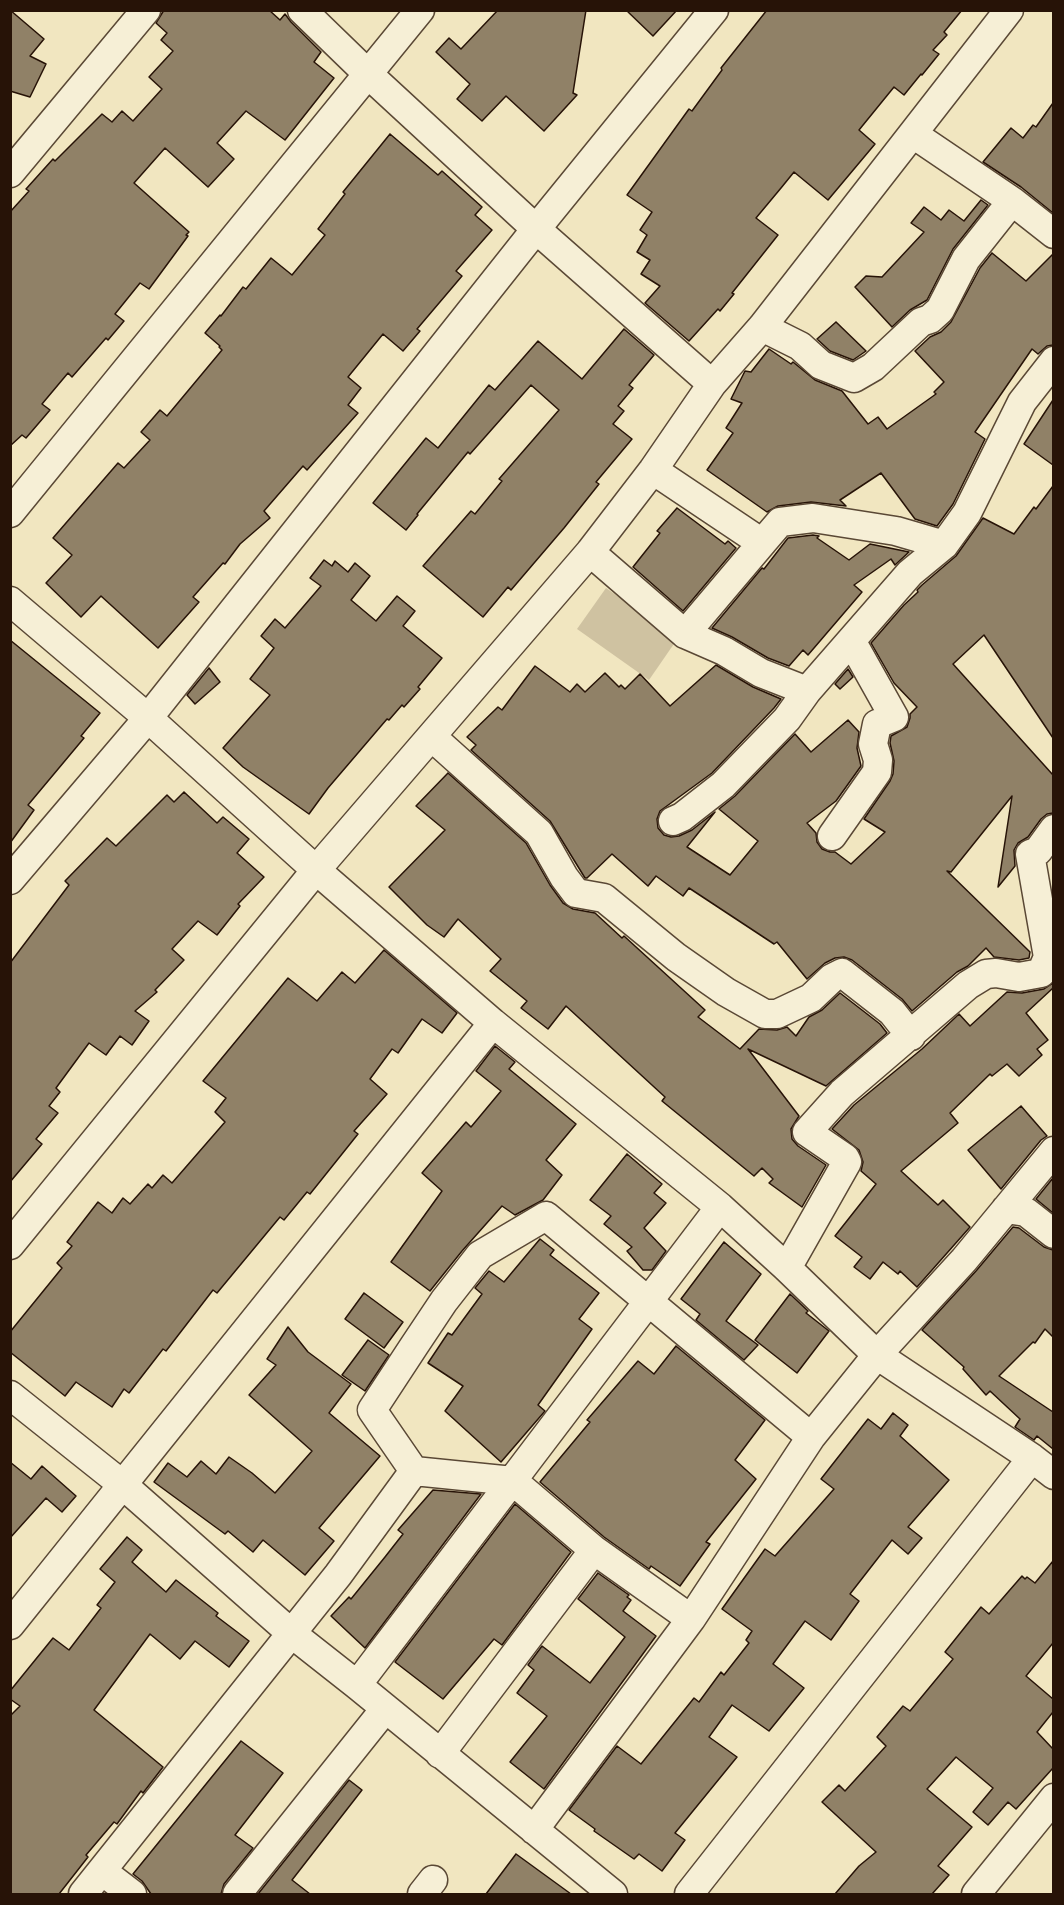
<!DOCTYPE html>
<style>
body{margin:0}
#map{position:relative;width:1064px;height:1905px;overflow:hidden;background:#f1e6c0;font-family:"IM FELL English",serif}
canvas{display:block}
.frame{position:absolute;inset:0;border:12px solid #271307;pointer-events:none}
</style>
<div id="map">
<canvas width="1064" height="1905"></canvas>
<div class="frame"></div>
</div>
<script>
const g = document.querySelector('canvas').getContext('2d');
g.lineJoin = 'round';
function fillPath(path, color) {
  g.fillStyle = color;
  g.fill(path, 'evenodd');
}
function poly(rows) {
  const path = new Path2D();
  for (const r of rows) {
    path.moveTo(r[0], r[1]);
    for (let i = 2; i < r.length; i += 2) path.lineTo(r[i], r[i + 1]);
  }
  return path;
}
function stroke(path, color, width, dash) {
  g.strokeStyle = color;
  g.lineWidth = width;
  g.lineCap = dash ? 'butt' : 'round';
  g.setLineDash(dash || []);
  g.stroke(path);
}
const green = poly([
 [606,588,678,638,649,680,577,629]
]);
const building = poly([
 [10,10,44,39,30,56,46,64,30,97,10,91,10,10],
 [164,10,269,10,280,20,285,14,291,22,321,52,314,62,334,78,285,140,246,111,217,143,234,159,208,187,165,148,134,183,189,232,186,235,188,236,149,289,140,283,115,314,124,321,108,340,106,338,72,377,68,373,42,404,50,410,26,438,22,435,10,446,10,212,29,191,26,189,53,159,55,161,102,114,112,122,122,111,133,121,162,89,149,77,173,51,161,40,167,33,156,23,164,10],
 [498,10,586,10,573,93,577,95,544,131,506,96,482,121,457,99,470,84,436,52,449,38,461,49,498,10],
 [626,10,677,10,653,36,626,10],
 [767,10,962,10,944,32,947,35,933,50,939,54,922,75,921,74,904,95,894,87,859,130,875,144,828,200,794,172,781,188,756,218,778,235,732,293,734,294,720,311,718,309,689,341,645,303,660,286,641,274,650,260,637,252,647,235,640,230,652,212,627,195,689,109,692,111,722,70,721,68,767,10],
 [1053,103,1053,213,1021,187,983,162,1011,128,1023,138,1033,125,1036,127,1053,103],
 [390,134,438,175,442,171,482,207,475,215,492,230,456,271,462,276,417,329,420,331,403,351,383,334,348,377,361,388,348,405,358,413,307,470,303,466,264,511,270,518,240,544,225,564,223,563,193,597,199,602,158,648,101,596,81,617,46,583,72,555,53,538,118,463,124,468,150,440,141,432,160,410,167,416,222,350,219,347,220,346,205,333,220,315,221,316,243,287,246,289,271,258,292,275,325,235,318,229,345,194,343,192,390,134],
 [981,200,988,205,953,249,927,300,910,310,892,327,855,287,866,276,882,277,924,232,911,223,924,207,941,220,949,210,964,221,981,200],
 [992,253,1026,281,1053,254,1053,345,1047,346,1038,354,1032,349,975,432,985,439,953,504,937,526,915,519,881,473,840,500,846,506,811,502,778,506,767,512,707,470,733,433,726,428,742,403,731,399,745,371,751,372,769,349,791,364,793,362,815,380,842,391,868,424,878,417,887,429,936,394,934,392,944,382,915,351,930,337,941,332,951,322,980,268,992,253],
 [836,322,866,351,853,360,830,351,817,339,836,322],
 [624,329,654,355,629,385,633,388,618,406,624,411,613,424,632,439,596,482,599,484,564,528,511,590,508,587,483,617,423,566,471,511,475,514,502,481,499,479,559,410,531,385,470,454,468,452,417,514,418,515,406,530,373,503,426,438,438,448,489,385,495,390,538,341,582,379,624,329],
 [1053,400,1053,465,1024,444,1053,400],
 [1053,486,1053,738,984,635,953,664,1053,775,1053,813,1047,814,1041,819,1028,837,1018,843,1014,850,1015,866,998,887,1012,796,951,872,947,871,1030,952,1029,958,1019,960,994,957,986,948,968,966,957,972,912,1011,902,999,852,960,844,957,835,958,825,963,807,979,777,942,774,944,689,888,683,896,656,876,648,886,612,854,587,878,585,878,550,821,471,750,476,745,467,737,498,707,502,710,535,666,570,692,577,684,585,692,605,673,619,687,621,685,625,689,640,674,670,706,716,665,753,687,781,699,774,708,712,773,660,811,657,819,658,828,664,835,671,837,679,836,692,830,715,812,687,847,730,875,758,841,719,809,735,796,795,734,811,752,848,720,859,732,857,748,861,766,836,801,807,823,816,833,817,842,822,849,830,852,835,852,851,864,885,832,864,819,890,781,893,774,894,761,890,743,891,736,907,727,910,718,910,714,917,707,894,683,871,643,904,605,918,592,917,590,922,585,956,556,983,518,1014,534,1034,507,1036,509,1053,486],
 [677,508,725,544,728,541,736,548,683,611,633,567,660,533,657,531,677,508],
 [813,535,819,536,817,538,849,560,870,544,909,552,895,565,891,559,854,585,862,592,808,655,803,650,789,666,768,658,732,637,712,628,762,568,764,569,788,538,813,535],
 [324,560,332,566,335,561,348,572,355,563,370,576,351,600,376,621,397,596,415,611,403,626,442,658,418,687,420,689,404,707,402,705,389,720,387,719,328,788,309,814,243,767,223,748,270,695,250,679,274,648,261,636,275,619,285,628,321,586,310,578,324,560],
 [10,640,100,713,81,736,84,738,28,805,34,810,10,843,10,640],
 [209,668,220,682,195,704,187,695,209,668],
 [848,669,853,677,840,689,835,684,848,669],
 [448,773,526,843,550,885,563,903,573,909,595,913,622,938,624,936,705,1010,698,1017,740,1049,759,1029,777,1030,787,1027,796,1036,809,1017,822,1010,840,993,880,1024,887,1033,826,1086,748,1049,799,1116,791,1129,792,1139,798,1146,826,1165,802,1207,769,1183,773,1179,762,1168,754,1176,662,1101,665,1097,566,1006,548,1029,521,1008,527,1001,490,971,501,959,458,919,444,937,427,925,389,887,445,830,416,806,448,773],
 [184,792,217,823,223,817,249,839,237,853,264,877,238,904,240,906,217,935,198,921,172,949,184,960,155,990,157,992,135,1011,149,1021,132,1045,120,1036,106,1055,89,1043,56,1088,60,1092,49,1106,58,1113,36,1139,42,1144,10,1182,10,963,69,885,65,881,107,838,116,846,167,795,174,802,184,792],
 [384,950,457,1013,442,1033,422,1019,398,1053,392,1049,370,1079,387,1094,354,1131,358,1134,310,1194,307,1192,284,1220,280,1217,217,1293,213,1290,166,1351,163,1349,129,1393,124,1389,112,1407,76,1382,65,1396,10,1352,10,1332,62,1268,57,1263,72,1246,67,1242,98,1202,112,1213,123,1198,130,1204,148,1184,152,1188,163,1175,172,1183,225,1122,215,1112,226,1098,203,1081,288,978,317,1001,342,972,355,983,384,950],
 [1053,983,1053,988,1026,1013,1048,1040,1037,1049,1042,1055,1019,1076,1007,1064,992,1076,990,1074,950,1113,958,1123,901,1171,938,1205,943,1200,970,1227,917,1287,900,1271,898,1274,883,1262,870,1279,854,1267,862,1257,835,1236,876,1184,861,1171,863,1162,859,1150,832,1129,854,1105,922,1049,959,1014,970,1026,1007,992,1022,993,1044,989,1053,983],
 [495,1046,515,1062,509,1069,576,1124,546,1160,562,1175,543,1200,515,1215,502,1206,462,1251,430,1291,391,1262,442,1191,422,1173,466,1122,471,1127,501,1091,476,1071,495,1046],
 [1021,1106,1047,1136,1041,1140,1001,1189,968,1150,1021,1106],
 [627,1154,662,1184,654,1193,666,1203,644,1228,666,1251,652,1270,643,1270,627,1251,632,1247,604,1224,611,1216,590,1200,627,1154],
 [1053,1178,1053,1213,1036,1199,1053,1178],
 [1013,1227,1019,1228,1044,1247,1053,1250,1053,1337,1045,1329,1035,1343,1033,1342,999,1376,1053,1412,1053,1449,1037,1436,1034,1440,1015,1427,1020,1419,990,1391,986,1395,963,1369,964,1367,922,1330,976,1271,1013,1227],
 [540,1239,554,1250,550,1255,599,1293,579,1319,592,1329,538,1405,545,1411,501,1462,445,1411,463,1386,428,1363,448,1333,452,1335,482,1294,475,1288,489,1271,504,1282,540,1239],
 [724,1242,761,1274,726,1321,758,1345,744,1360,696,1320,700,1314,681,1299,724,1242],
 [364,1293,403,1322,384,1348,345,1319,364,1293],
 [790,1294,808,1311,806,1313,829,1331,797,1373,755,1340,790,1294],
 [288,1327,308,1352,351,1384,329,1413,380,1456,319,1528,334,1541,305,1575,263,1540,253,1552,228,1531,225,1534,154,1482,168,1463,187,1477,201,1461,216,1474,229,1457,252,1473,275,1493,312,1451,249,1395,276,1365,267,1359,288,1327],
 [368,1340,389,1355,365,1391,342,1375,368,1340],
 [676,1346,765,1420,735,1460,756,1479,706,1542,710,1544,680,1586,651,1566,649,1569,604,1537,540,1482,590,1422,587,1420,638,1361,654,1374,676,1346],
 [893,1413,908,1425,900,1436,949,1480,908,1527,922,1538,908,1554,892,1540,850,1594,859,1601,831,1640,805,1621,773,1664,804,1688,769,1731,732,1705,709,1737,737,1757,675,1833,685,1840,662,1871,639,1854,634,1859,594,1831,595,1829,569,1810,617,1746,641,1764,694,1698,699,1702,721,1672,724,1675,749,1643,746,1640,752,1631,722,1609,765,1549,775,1556,834,1489,821,1479,868,1419,881,1429,893,1413],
 [10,1462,31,1479,42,1466,76,1496,62,1512,46,1498,10,1538,10,1462],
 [433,1490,481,1494,365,1648,331,1616,349,1597,351,1599,385,1557,403,1534,398,1530,433,1490],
 [515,1504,571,1552,502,1645,494,1639,443,1699,395,1662,515,1504],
 [127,1537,142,1550,132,1562,166,1592,176,1580,218,1613,216,1616,249,1641,229,1667,195,1641,180,1659,150,1634,94,1710,163,1767,143,1793,141,1791,117,1824,114,1822,86,1855,88,1857,59,1894,10,1894,10,1716,20,1706,10,1699,10,1691,53,1638,69,1650,101,1608,97,1605,115,1582,100,1569,127,1537],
 [1053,1561,1053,1643,1026,1676,1053,1699,1053,1712,1037,1732,1053,1749,1053,1768,1016,1809,1008,1802,988,1825,973,1812,993,1788,956,1757,927,1789,972,1827,938,1866,949,1875,932,1894,835,1894,859,1866,876,1852,822,1802,839,1785,845,1791,886,1746,877,1737,903,1706,910,1711,953,1659,945,1652,981,1607,989,1614,1022,1576,1025,1579,1027,1577,1035,1583,1053,1561],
 [598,1573,629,1595,627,1597,631,1600,623,1611,656,1636,544,1789,510,1762,547,1716,517,1693,534,1670,528,1665,542,1646,590,1683,625,1637,578,1599,598,1573],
 [241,1741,283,1773,235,1835,253,1848,224,1884,221,1894,151,1894,142,1881,133,1874,241,1741],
 [349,1780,362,1790,292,1880,310,1894,258,1894,349,1780],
 [516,1854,571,1894,486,1894,516,1854]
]);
const minor = poly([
 [302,10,368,74,536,229,712,384],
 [913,134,1012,201,1054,234],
 [10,173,146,10],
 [762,327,800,346,821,365,854,378,873,367,921,322,930,319,940,310,966,259,1012,201],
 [653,470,762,543,685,634],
 [10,513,420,10],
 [762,543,780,522,813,518,896,531,944,545],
 [590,552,685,634,724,651,761,673,807,691],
 [10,601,148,718,316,870,493,1023,720,1207,787,1268,877,1355,1032,1458,1054,1475],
 [432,737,539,833,564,877,576,893,604,898,676,957,726,992,765,1014,777,1014,811,998,832,978,842,973,892,1012,911,1036],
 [673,821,682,817,723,785,787,719,807,691,910,573,944,545,967,513,1022,402,1054,361],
 [832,836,877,772,878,760,873,744,877,724,894,717,852,642],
 [10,880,148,718,536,229,714,10],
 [1006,1209,1026,1212,1054,1234],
 [10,1245,316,870,590,552,653,470,712,384,762,327,1009,10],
 [787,1268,847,1162,845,1158,807,1132,842,1093,968,985,986,974,996,973,1019,977,1041,973,1048,957,1030,854,1038,851,1054,829],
 [10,1395,123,1485,291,1633,357,1685,613,1894],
 [691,1619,594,1550,513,1481,414,1471,372,1410,414,1346,444,1301,480,1255,546,1216,811,1437],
 [10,1625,493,1023],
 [357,1685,720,1207],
 [440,1754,594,1550],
 [534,1830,691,1619,811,1437,877,1355,964,1260,1054,1151],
 [102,1871,132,1894],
 [83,1894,338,1575,414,1471],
 [237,1894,385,1709],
 [422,1894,433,1880],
 [689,1894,1032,1458],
 [976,1894,1054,1798]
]);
fillPath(green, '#cfc2a1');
fillPath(building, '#908167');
stroke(building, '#271307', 1.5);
stroke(minor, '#5a4835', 31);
stroke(minor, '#f6efd6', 28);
</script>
